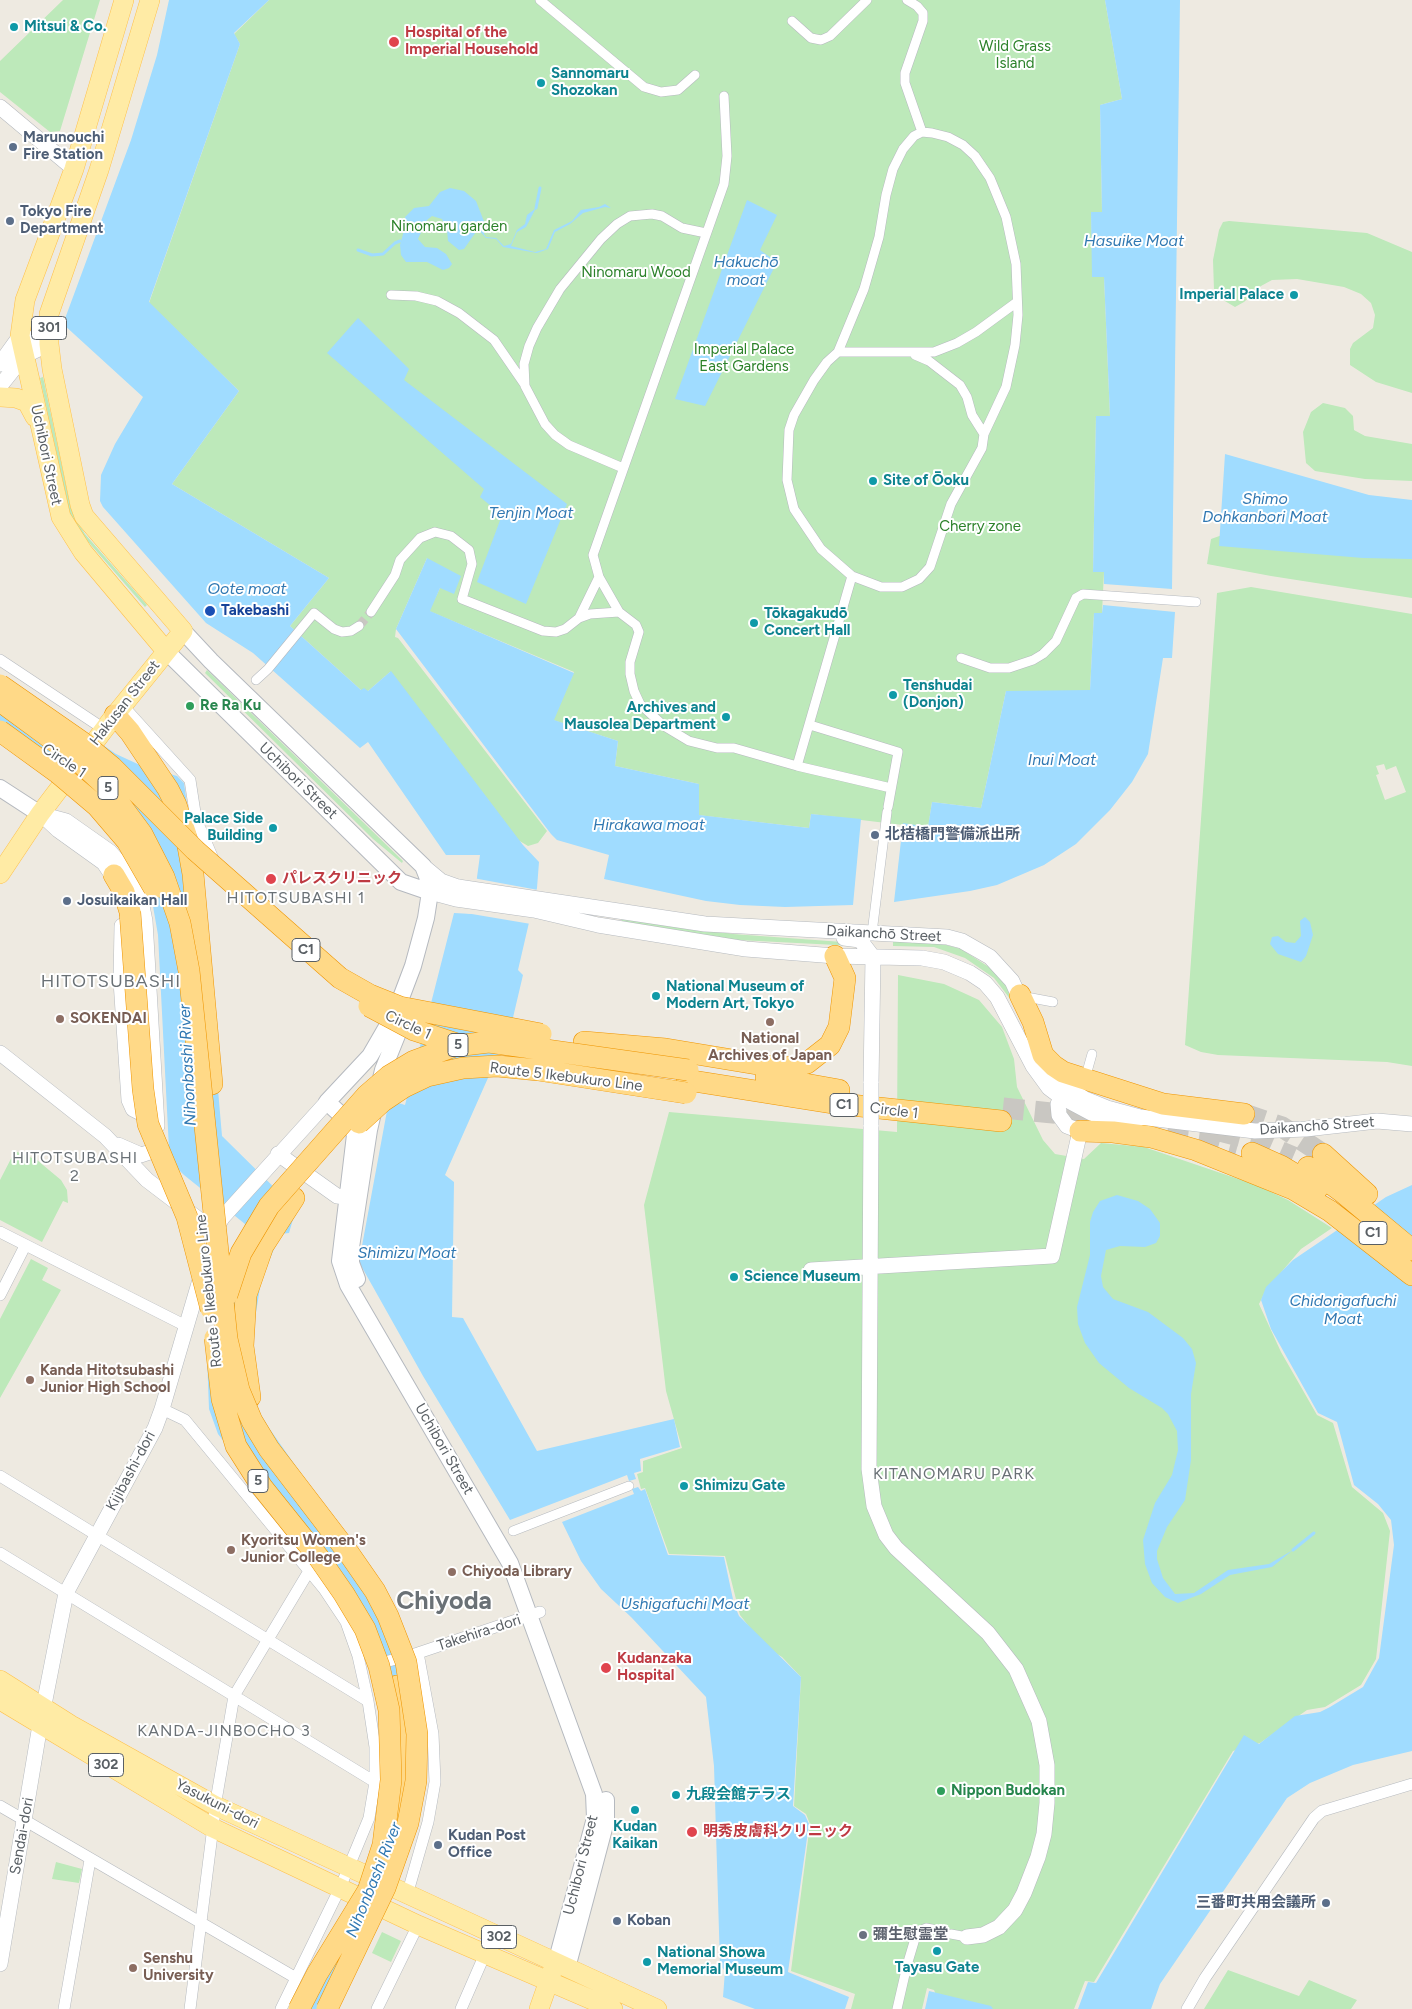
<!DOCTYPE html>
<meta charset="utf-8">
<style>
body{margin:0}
canvas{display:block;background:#eeeae1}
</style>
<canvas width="1412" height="2009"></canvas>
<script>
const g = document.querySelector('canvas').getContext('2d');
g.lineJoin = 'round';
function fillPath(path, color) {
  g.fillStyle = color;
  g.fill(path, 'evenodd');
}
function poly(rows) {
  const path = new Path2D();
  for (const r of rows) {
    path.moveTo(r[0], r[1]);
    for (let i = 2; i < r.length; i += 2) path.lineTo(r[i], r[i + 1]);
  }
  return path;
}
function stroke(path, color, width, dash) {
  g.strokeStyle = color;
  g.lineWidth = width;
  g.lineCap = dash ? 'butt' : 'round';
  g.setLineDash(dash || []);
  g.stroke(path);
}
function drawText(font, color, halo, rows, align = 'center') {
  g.font = font + ' Figtree,"Noto Sans JP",sans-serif';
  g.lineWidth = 4;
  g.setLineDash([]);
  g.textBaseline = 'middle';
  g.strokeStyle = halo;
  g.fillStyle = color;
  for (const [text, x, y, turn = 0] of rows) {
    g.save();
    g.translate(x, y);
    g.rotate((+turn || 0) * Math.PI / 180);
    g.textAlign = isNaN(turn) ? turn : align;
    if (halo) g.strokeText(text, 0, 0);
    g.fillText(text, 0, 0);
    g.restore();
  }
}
const green = poly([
 [63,0,100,0,60,131,50,132,0,92,0,61],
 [269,0,1105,0,1122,99,1100,105,1102,212,1091,213,1093,277,1104,277,1110,416,1096,416,1093,572,1104,572,1102,613,1094,613,1090,691,1006,691,981,808,932,802,928,828,811,814,809,828,698,815,699,784,615,766,618,741,553,720,574,672,429,611,440,588,427,558,396,629,395,637,398,638,547,831,538,843,528,846,518,840,390,672,368,691,361,690,290,626,329,578,172,484,239,391,149,303,240,44,234,34],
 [1229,221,1367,233,1412,252,1412,393,1376,382,1350,365,1350,349,1353,343,1373,328,1375,315,1371,303,1361,294,1344,287,1297,279,1272,280,1261,286,1244,302,1235,307,1218,297,1214,290,1213,260,1219,230,1223,222],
 [43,377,70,504,77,521,85,534,147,605,145,607,84,537,70,514,40,378],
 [1323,403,1345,408,1353,416,1354,430,1365,436,1412,444,1412,481,1365,479,1315,471,1306,463,1303,432,1311,412],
 [1225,534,1412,544,1412,598,1271,576,1207,564,1211,539],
 [1251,587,1412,614,1412,1066,1387,1062,1218,1055,1201,1052,1185,1045,1217,593],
 [1384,764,1386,770,1396,766,1406,792,1385,800,1376,775,1379,774,1376,766],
 [207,670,403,861,402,863,373,839,205,673],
 [624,917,733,934,856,943,856,946,738,940,622,922,621,918],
 [893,941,935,942,961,949,995,971,1009,990,1011,1000,994,978,965,958,934,947,893,946],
 [898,975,944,984,979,1000,1002,1027,1014,1059,1017,1087,1043,1140,1055,1154,1084,1159,1101,1143,1144,1147,1256,1185,1288,1200,1332,1228,1301,1249,1266,1290,1259,1304,1281,1352,1317,1415,1333,1423,1352,1487,1383,1513,1390,1531,1376,1659,1361,1685,1325,1707,1307,1710,1260,1743,1233,1751,1094,1982,1085,1981,1074,2009,976,2009,938,2000,934,1990,927,1988,922,2009,851,2009,855,1994,791,1971,810,1824,806,1814,794,1806,801,1677,782,1657,764,1646,740,1615,725,1556,669,1554,645,1488,641,1489,637,1474,643,1472,643,1461,682,1448,666,1391,644,1205,669,1112,897,1132],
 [15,1151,37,1160,61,1180,67,1190,68,1203,63,1201,42,1242,0,1220,0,1180],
 [31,1259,48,1268,42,1280,61,1290,0,1398,0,1319],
 [56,1862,82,1869,79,1883,52,1879],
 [382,1932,401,1941,391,1962,372,1953],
 [1228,1970,1299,1996,1309,1980,1357,2000,1351,2009,1204,2009]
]);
const water = poly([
 [169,0,269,0,234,33,240,44,149,302,239,391,172,484,329,578,290,626,361,690,364,688,368,691,391,671,523,845,539,862,537,888,518,970,523,975,511,1026,445,1175,454,1182,452,1317,463,1318,537,1451,674,1419,680,1447,640,1459,641,1471,634,1473,636,1479,629,1481,627,1475,622,1477,510,1520,423,1376,359,1262,389,1100,405,1105,454,913,472,914,480,855,446,855,368,742,360,748,253,653,206,623,103,507,100,501,101,475,115,444,143,397,63,324,131,140,157,55],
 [1105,0,1180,0,1172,589,1104,584,1104,572,1093,572,1096,416,1110,416,1104,277,1092,277,1091,212,1102,212,1100,105,1122,99],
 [450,188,464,191,476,201,485,224,484,234,486,237,496,238,504,246,511,244,517,230,525,224,527,215,536,208,526,227,517,232,511,246,535,252,546,249,554,230,572,221,581,210,599,207,605,204,611,208,605,207,583,213,570,224,555,232,548,249,537,253,503,247,496,239,486,238,478,229,464,249,459,250,448,241,447,230,442,219,432,216,427,220,418,239,425,247,437,248,446,254,452,264,449,268,443,270,427,262,406,262,401,255,400,245,405,227,405,217,414,208,429,206,440,192],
 [747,200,777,215,760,250,777,262,705,406,675,399],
 [358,318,409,369,404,380,567,504,526,604,477,582,502,515,480,497,484,489,327,353],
 [1225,454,1369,495,1412,500,1412,559,1363,558,1219,546],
 [427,558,461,576,454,594,440,588,430,611,574,673,554,720,618,741,615,766,699,784,699,815,809,828,811,814,861,819,853,905,785,907,740,905,706,901,604,879,609,855,557,840,551,834,396,629],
 [1103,605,1175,612,1172,658,1163,658,1148,754,1132,782,1110,810,1076,844,1044,865,997,885,970,891,894,902,903,823,928,827,932,802,981,808,1006,691,1090,690,1094,613,1102,613],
 [0,675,116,754,142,766,177,776,184,783,204,927,222,1136,296,1209,289,1233,280,1234,261,1281,255,1319,247,1392,269,1428,358,1555,419,1706,339,2009,300,2009,367,1866,375,1838,384,1785,375,1669,326,1574,218,1434,209,1409,207,1356,245,1224,184,1175,177,1168,169,1149,158,935,150,889,105,817,0,742],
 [1305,917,1310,922,1313,935,1306,956,1301,962,1278,954,1270,944,1272,937,1278,936,1286,942,1295,943,1301,936,1300,921],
 [1412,1185,1412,1751,1353,1765,1310,1783,1287,1798,1160,1984,1151,2009,1078,2009,1088,1982,1096,1983,1244,1735,1259,1744,1295,1716,1320,1712,1330,1707,1363,1687,1379,1658,1394,1545,1391,1520,1378,1504,1354,1485,1337,1422,1318,1413,1271,1329,1261,1300,1266,1287,1293,1260,1386,1197],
 [1117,1195,1138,1201,1150,1209,1160,1223,1160,1236,1156,1243,1145,1247,1120,1246,1106,1250,1101,1276,1103,1287,1113,1299,1148,1312,1183,1338,1192,1349,1196,1363,1191,1394,1191,1460,1185,1500,1167,1527,1157,1551,1157,1559,1163,1578,1175,1594,1194,1593,1228,1570,1269,1564,1293,1550,1272,1567,1230,1575,1201,1594,1178,1603,1165,1597,1152,1583,1145,1564,1143,1540,1155,1503,1172,1475,1178,1450,1177,1431,1168,1414,1162,1408,1129,1388,1099,1363,1085,1343,1078,1324,1077,1307,1090,1255,1090,1222,1093,1212,1100,1201],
 [638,1487,641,1491,645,1489,668,1555,724,1557,734,1604,739,1616,801,1677,793,1806,805,1815,809,1824,788,1972,849,1997,845,2009,755,2009,723,1997,725,1971,720,1965,714,1766,706,1697,631,1617,601,1589,581,1561,562,1522,634,1494,632,1489],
 [929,1991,991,2006,993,2009,925,2009]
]);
const pier = poly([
 [473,878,538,890,531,924,454,911,469,911]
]);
const stream = poly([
 [536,208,540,188],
 [358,250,372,255,383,254,395,243,400,241],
 [1293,1550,1314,1533]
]);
const pedestrianTunnel = poly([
 [359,626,371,612],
 [932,1929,951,1934]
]);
const motorwayTunnel = poly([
 [1003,1108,1110,1119],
 [1244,1114,1282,1127,1323,1154],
 [1220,1131,1254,1140,1293,1157],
 [1167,1135,1211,1141,1237,1148]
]);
const pedestrian = poly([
 [540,0,644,87,661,92,678,90,695,75],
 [907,0,917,6,923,13,923,21,905,73,905,83,922,132],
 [792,21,811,38,821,40,830,36,867,0],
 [391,295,416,296,437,301,459,313,494,340,525,385],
 [838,352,934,352,957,343,976,332,1017,302],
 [915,355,929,361,960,385,967,397,972,415,984,434],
 [623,468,569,445,555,435,545,424,525,386,524,364,529,346,537,328,560,289,601,239,617,224,630,216,652,214,662,216,682,228,706,233],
 [599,577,619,612,636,625,639,632,630,662,630,674,634,691,640,704,664,726,689,741,717,748,734,748,797,766,891,788],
 [371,612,395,575,400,560,420,538,435,532,451,536,469,550,472,564,462,599,543,631,556,632,565,629,579,618,590,614,619,612],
 [579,618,599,577,593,555,724,184,727,156,724,96],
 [961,658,990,668,1009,668,1033,660,1043,654,1056,641,1076,598,1083,594,1196,602],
 [256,680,268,669,314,613,334,629,342,632,351,631,359,626],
 [810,725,898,752,888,807],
 [797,766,852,576,881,587,902,587,919,579,930,567,951,504,982,448,984,434,1006,387,1015,345,1018,315,1016,264,1006,217,990,178,975,156,963,145,948,137,932,133,922,132,914,136,903,149,893,169,886,195,879,237,864,289,838,352,827,362,814,380,794,415,789,430,787,480,794,509,821,549,852,576],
 [872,933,887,812],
 [1021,996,1053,1002],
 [1085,1079,1092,1054],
 [513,1531,629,1486],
 [951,1934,967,1937],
 [908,1962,917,1932,926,1928,932,1929],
 [897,2009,906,1970]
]);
const minor = poly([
 [0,660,104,729],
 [123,706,190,780,196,819,214,861],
 [0,1232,186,1326],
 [0,1295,25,1246],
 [162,1409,185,1420,324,1589,346,1622,358,1656,368,1701,375,1747,375,1782,369,1818,340,1888,281,2009],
 [0,1476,368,1701],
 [0,1553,375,1782],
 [374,1665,418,1653,540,1612],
 [0,1806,296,1978],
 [407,1895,428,1822,435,1782,433,1734,418,1653],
 [64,2009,90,1860],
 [190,2009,217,1795,234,1696,309,1571],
 [377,2009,418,1925],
 [461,2009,485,1954],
 [1187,2009,1205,1978,1314,1818,1322,1811,1412,1784]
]);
const tertiary = poly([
 [0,107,74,169],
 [0,364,20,336,49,344],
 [0,386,24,356,49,344],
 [40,814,66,821,110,852,128,872,140,896,145,921,157,1126],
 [43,816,58,830,104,863,118,884],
 [423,866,441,881,458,887,705,924,947,937,962,941,990,957,1012,981,1023,1005],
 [430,892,456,899,534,910,598,925,746,949,835,956,922,958,944,962,970,973,985,983,997,997,1033,1066,1049,1088,1061,1097,1091,1113,1134,1126],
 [122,926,121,981,129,1100,133,1109,141,1113,148,1113,154,1110],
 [844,938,860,940,873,957,871,1083],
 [0,1053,105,1136,147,1180,214,1231],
 [1043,1067,1059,1082,1085,1099,1107,1108,1140,1117,1255,1131,1306,1129,1377,1121,1412,1124],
 [871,1125,869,1469,874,1506,886,1535,896,1548,988,1633,1016,1669,1039,1721,1047,1765,1047,1803,1044,1834,1038,1857,1024,1893,1015,1910,999,1927,983,1935,967,1937],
 [118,1145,141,1155,153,1151,158,1142],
 [278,1154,337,1196,347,1197],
 [214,1232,222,1218,327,1102],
 [811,1270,1052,1256,1080,1131,1067,1126,1059,1115,1058,1104,1066,1091],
 [0,1964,40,1725,66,1593,155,1428,162,1409,202,1273]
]);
const secondary = poly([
 [183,631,211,661,423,866,427,876,430,892,426,918,413,966,396,1011,370,1056,327,1102,350,1123,355,1135,340,1261,348,1285,510,1563,594,1794,595,1818,556,1963],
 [166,651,401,882,430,892],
 [0,788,40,814],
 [357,1279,351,1263,351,1247,369,1130,383,1070,406,1013],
 [567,1968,606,1821,606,1800]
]);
const primary = poly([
 [124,0,74,169,25,300,20,336,61,517,83,552,166,651],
 [0,397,16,398,27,402,35,417],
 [0,874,40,814,115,715,183,631,84,516,80,505,52,369,49,344,49,314,99,170,150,0],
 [0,1680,71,1725,216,1806,657,2009],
 [0,1700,213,1828,418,1925,613,2009],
 [539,2009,553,1969]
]);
const motorway = poly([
 [115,715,130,732,168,789,176,805,186,835,193,874,212,1084],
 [114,875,124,892,130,912],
 [1020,995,1033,1022,1043,1055,1054,1066,1063,1072,1163,1104,1244,1114],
 [584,1042,666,1049,775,1067,787,1068,807,1063,830,1045,839,1027,845,978,835,956],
 [766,1077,839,1090],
 [687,1080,832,1103,1001,1121],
 [1080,1131,1113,1132,1151,1137,1196,1150,1293,1189,1330,1211,1412,1275],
 [1252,1153,1281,1166,1318,1188],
 [1323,1154,1367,1194],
 [1308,1167,1341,1191,1412,1250],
 [250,1397,243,1346,246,1295,263,1246,294,1198],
 [395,1820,403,1759,403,1735,397,1686]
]);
const tertiaryBridge = poly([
 [871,1125,871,1083]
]);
const motorwayBridge = poly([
 [0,685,82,742,112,767,195,850,340,978,370,995,400,1007,541,1034],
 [0,701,68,751,108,788,142,834,164,877,180,923,189,971,227,1339,239,1390,252,1421,269,1449,350,1555,375,1591,388,1616,406,1662,417,1734,416,1781,408,1823,385,1888,327,2009],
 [0,731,58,773,97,806,127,841,154,888],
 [130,912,143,1089,148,1124,187,1217,211,1309],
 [369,1006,414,1030,460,1045],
 [359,1123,383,1101,404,1087,427,1076,463,1068,497,1066,538,1070,686,1093],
 [227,1295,241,1253,269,1206,367,1095,389,1076,414,1061,455,1046,489,1042,688,1070],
 [215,1338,222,1399,236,1446,262,1487,319,1558,344,1594,365,1629,379,1666,389,1710,391,1780,383,1845,368,1891],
 [299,2009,317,1974,369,1889]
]);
const markers = [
 [14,27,5,"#0f9aa8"],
 [394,42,6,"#e0444e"],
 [541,83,5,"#0f9aa8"],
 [13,147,5,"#5c6f8a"],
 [10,221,5,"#5c6f8a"],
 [1294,295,5,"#0f9aa8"],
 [873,481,5,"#0f9aa8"],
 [210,611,6,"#1a4fb4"],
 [754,623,5,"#0f9aa8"],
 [893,695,5,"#0f9aa8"],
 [190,706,5,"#2e9e5b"],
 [726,717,5,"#0f9aa8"],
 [273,828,5,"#0f9aa8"],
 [875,835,5,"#5c6f8a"],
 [271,879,6,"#e0444e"],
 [67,901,5,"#5c6f8a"],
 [656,996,5,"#0f9aa8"],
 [60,1019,5,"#8d6e63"],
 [770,1022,5,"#8d6e63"],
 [734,1277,5,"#0f9aa8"],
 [30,1380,5,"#8d6e63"],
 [684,1486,5,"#0f9aa8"],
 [231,1550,5,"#8d6e63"],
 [452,1572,5,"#8d6e63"],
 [606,1668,6,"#e0444e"],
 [941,1791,5,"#2e9e5b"],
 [676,1795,5,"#0f9aa8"],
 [635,1810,5,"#0f9aa8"],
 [692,1832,6,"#e0444e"],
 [438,1845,5,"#5c6f8a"],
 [1326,1903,5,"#5c6f8a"],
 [617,1921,5,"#5c6f8a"],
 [863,1935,5,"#6b7280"],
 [937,1951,5,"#0f9aa8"],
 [647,1962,5,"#0f9aa8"],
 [133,1968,5,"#8d6e63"]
];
const shields = [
 [49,328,35],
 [108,788,20],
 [306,950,28],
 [458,1045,20],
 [844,1105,28],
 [1373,1233,28],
 [258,1481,20],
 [106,1765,35],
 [499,1937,35]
];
const shieldNames = [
 ["301",49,328],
 ["5",108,788],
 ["C1",306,950],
 ["5",458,1045],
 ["C1",844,1105],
 ["C1",1373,1233],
 ["5",258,1481],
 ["302",106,1765],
 ["302",499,1937]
];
const cultureNames = [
 ["Mitsui & Co.",24,27],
 ["Sannomaru",551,74],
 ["Shozokan",551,91],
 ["Imperial Palace",1284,295,"right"],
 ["Site of Ōoku",883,481],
 ["Tōkagakudō",764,614],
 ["Concert Hall",764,631],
 ["Tenshudai",903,686],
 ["(Donjon)",903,703],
 ["Archives and",716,708,"right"],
 ["Mausolea Department",716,725,"right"],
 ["Palace Side",263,819,"right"],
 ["Building",263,836,"right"],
 ["National Museum of",666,987],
 ["Modern Art, Tokyo",666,1004],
 ["Science Museum",744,1277],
 ["Shimizu Gate",694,1486],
 ["九段会館テラス",686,1795],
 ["Kudan",635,1827,"center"],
 ["Kaikan",635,1844,"center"],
 ["National Showa",657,1953],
 ["Memorial Museum",657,1970],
 ["Tayasu Gate",937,1968,"center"]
];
const healthNames = [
 ["Hospital of the",405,33],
 ["Imperial Household",405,50],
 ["パレスクリニック",282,879],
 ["Kudanzaka",617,1659],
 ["Hospital",617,1676],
 ["明秀皮膚科クリニック",703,1832]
];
const parkNames = [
 ["Wild Grass",1015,47],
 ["Island",1015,64],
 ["Ninomaru garden",449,227],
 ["Ninomaru Wood",636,273],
 ["Imperial Palace",744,350],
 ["East Gardens",744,367],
 ["Cherry zone",980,527]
];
const serviceNames = [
 ["Marunouchi",23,138],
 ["Fire Station",23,155],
 ["Tokyo Fire",20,212],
 ["Department",20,229],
 ["北桔橋門警備派出所",885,835],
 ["Josuikaikan Hall",77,901],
 ["Kudan Post",448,1836],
 ["Office",448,1853],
 ["三番町共用会議所",1316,1903,"right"],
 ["Koban",627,1921]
];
const streetNames = [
 ["Uchibori Street",46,455,78],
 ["Hakusan Street",125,703,-52],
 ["Circle 1",64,761,34],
 ["Uchibori Street",298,781,44],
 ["Daikanchō Street",884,934,3],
 ["Circle 1",408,1025,25],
 ["Route 5 Ikebukuro Line",566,1077,7],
 ["Circle 1",894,1111,7],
 ["Daikanchō Street",1317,1126,-4],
 ["Route 5 Ikebukuro Line",209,1291,-96],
 ["Uchibori Street",444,1449,60],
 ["Kijibashi-dori",131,1471,-62],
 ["Takehira-dori",479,1633,-18],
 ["Yasukuni-dori",217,1804,27],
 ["Sendai-dori",22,1836,-80],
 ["Uchibori Street",581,1865,-76]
];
const transitNames = [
 ["Takebashi",221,611]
];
const leisureNames = [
 ["Re Ra Ku",200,706],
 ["Nippon Budokan",951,1791]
];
const educationNames = [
 ["SOKENDAI",70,1019],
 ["National",770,1039,"center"],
 ["Archives of Japan",770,1056,"center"],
 ["Kanda Hitotsubashi",40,1371],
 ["Junior High School",40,1388],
 ["Kyoritsu Women's",241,1541],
 ["Junior College",241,1558],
 ["Chiyoda Library",462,1572],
 ["Senshu",143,1959],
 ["University",143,1976]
];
const worshipNames = [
 ["彌生慰霊堂",873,1935]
];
const waterNames = [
 ["Hasuike Moat",1134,241],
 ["Hakuchō",746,262],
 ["moat",746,280],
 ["Shimo",1265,499],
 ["Dohkanbori Moat",1265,517],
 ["Tenjin Moat",531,513],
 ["Oote moat",247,589],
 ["Inui Moat",1062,760],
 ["Hirakawa moat",649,825],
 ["Nihonbashi River",188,1065,-93],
 ["Shimizu Moat",407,1253],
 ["Chidorigafuchi",1343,1301],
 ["Moat",1343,1319],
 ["Ushigafuchi Moat",685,1604],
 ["Nihonbashi River",374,1880,-68]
];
const neighbourhoodNames = [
 ["HITOTSUBASHI 1",296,898],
 ["HITOTSUBASHI",75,1158],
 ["2",75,1176],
 ["KITANOMARU PARK",954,1474],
 ["KANDA-JINBOCHO 3",224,1731]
];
const quarterNames = [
 ["HITOTSUBASHI",111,982]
];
const townNames = [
 ["Chiyoda",444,1602]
];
fillPath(green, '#bde9ba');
fillPath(water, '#a0dcff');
fillPath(pier, '#eeeae1');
stroke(stream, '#a0dcff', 3);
stroke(pedestrianTunnel, '#c9c7c2', 9, [9, 4.5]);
stroke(motorwayTunnel, '#c9c7c2', 21, [21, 11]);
stroke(pedestrian, '#b6babf', 10);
stroke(minor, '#b6babf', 12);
stroke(tertiary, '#b6babf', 16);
stroke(secondary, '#b5b9bf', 18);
stroke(primary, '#ffc049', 20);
stroke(motorway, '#ef9500', 22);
stroke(pedestrian, '#fff', 9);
stroke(minor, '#fff', 11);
stroke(tertiary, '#fff', 15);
stroke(secondary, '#fff', 16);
stroke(primary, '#ffeba5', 19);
stroke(motorway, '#ffd987', 21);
stroke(tertiaryBridge, '#b6babf', 16, []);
stroke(motorwayBridge, '#ef9500', 22, []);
stroke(tertiaryBridge, '#fff', 15);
stroke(motorwayBridge, '#ffd987', 21);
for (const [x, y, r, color] of markers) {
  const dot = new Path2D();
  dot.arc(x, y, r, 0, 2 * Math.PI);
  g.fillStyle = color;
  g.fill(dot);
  stroke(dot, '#fff', 2);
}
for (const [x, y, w] of shields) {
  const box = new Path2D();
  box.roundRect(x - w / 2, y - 11.5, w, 23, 4);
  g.fillStyle = '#fff';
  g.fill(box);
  stroke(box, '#595f64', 1);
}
drawText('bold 14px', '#595f64', null, shieldNames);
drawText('bold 15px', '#0d838f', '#fff', cultureNames, 'left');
drawText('bold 15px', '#be3a42', '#fff', healthNames, 'left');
drawText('15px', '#2c822a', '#fff', parkNames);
drawText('bold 15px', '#4e5e75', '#fff', serviceNames, 'left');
drawText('15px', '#595f64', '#fff', streetNames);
drawText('bold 15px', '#164399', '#fff', transitNames, 'left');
drawText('bold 15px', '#27864d', '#fff', leisureNames, 'left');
drawText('bold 15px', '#785e54', '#fff', educationNames, 'left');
drawText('bold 15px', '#5b616d', '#fff', worshipNames, 'left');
drawText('italic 16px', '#3078b2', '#fff', waterNames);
g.letterSpacing = '1px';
drawText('16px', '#6a7176', '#fff', neighbourhoodNames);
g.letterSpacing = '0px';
g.letterSpacing = '1px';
drawText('18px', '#6a7176', '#fff', quarterNames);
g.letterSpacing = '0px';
drawText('bold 25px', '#6a7176', '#fff', townNames);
</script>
